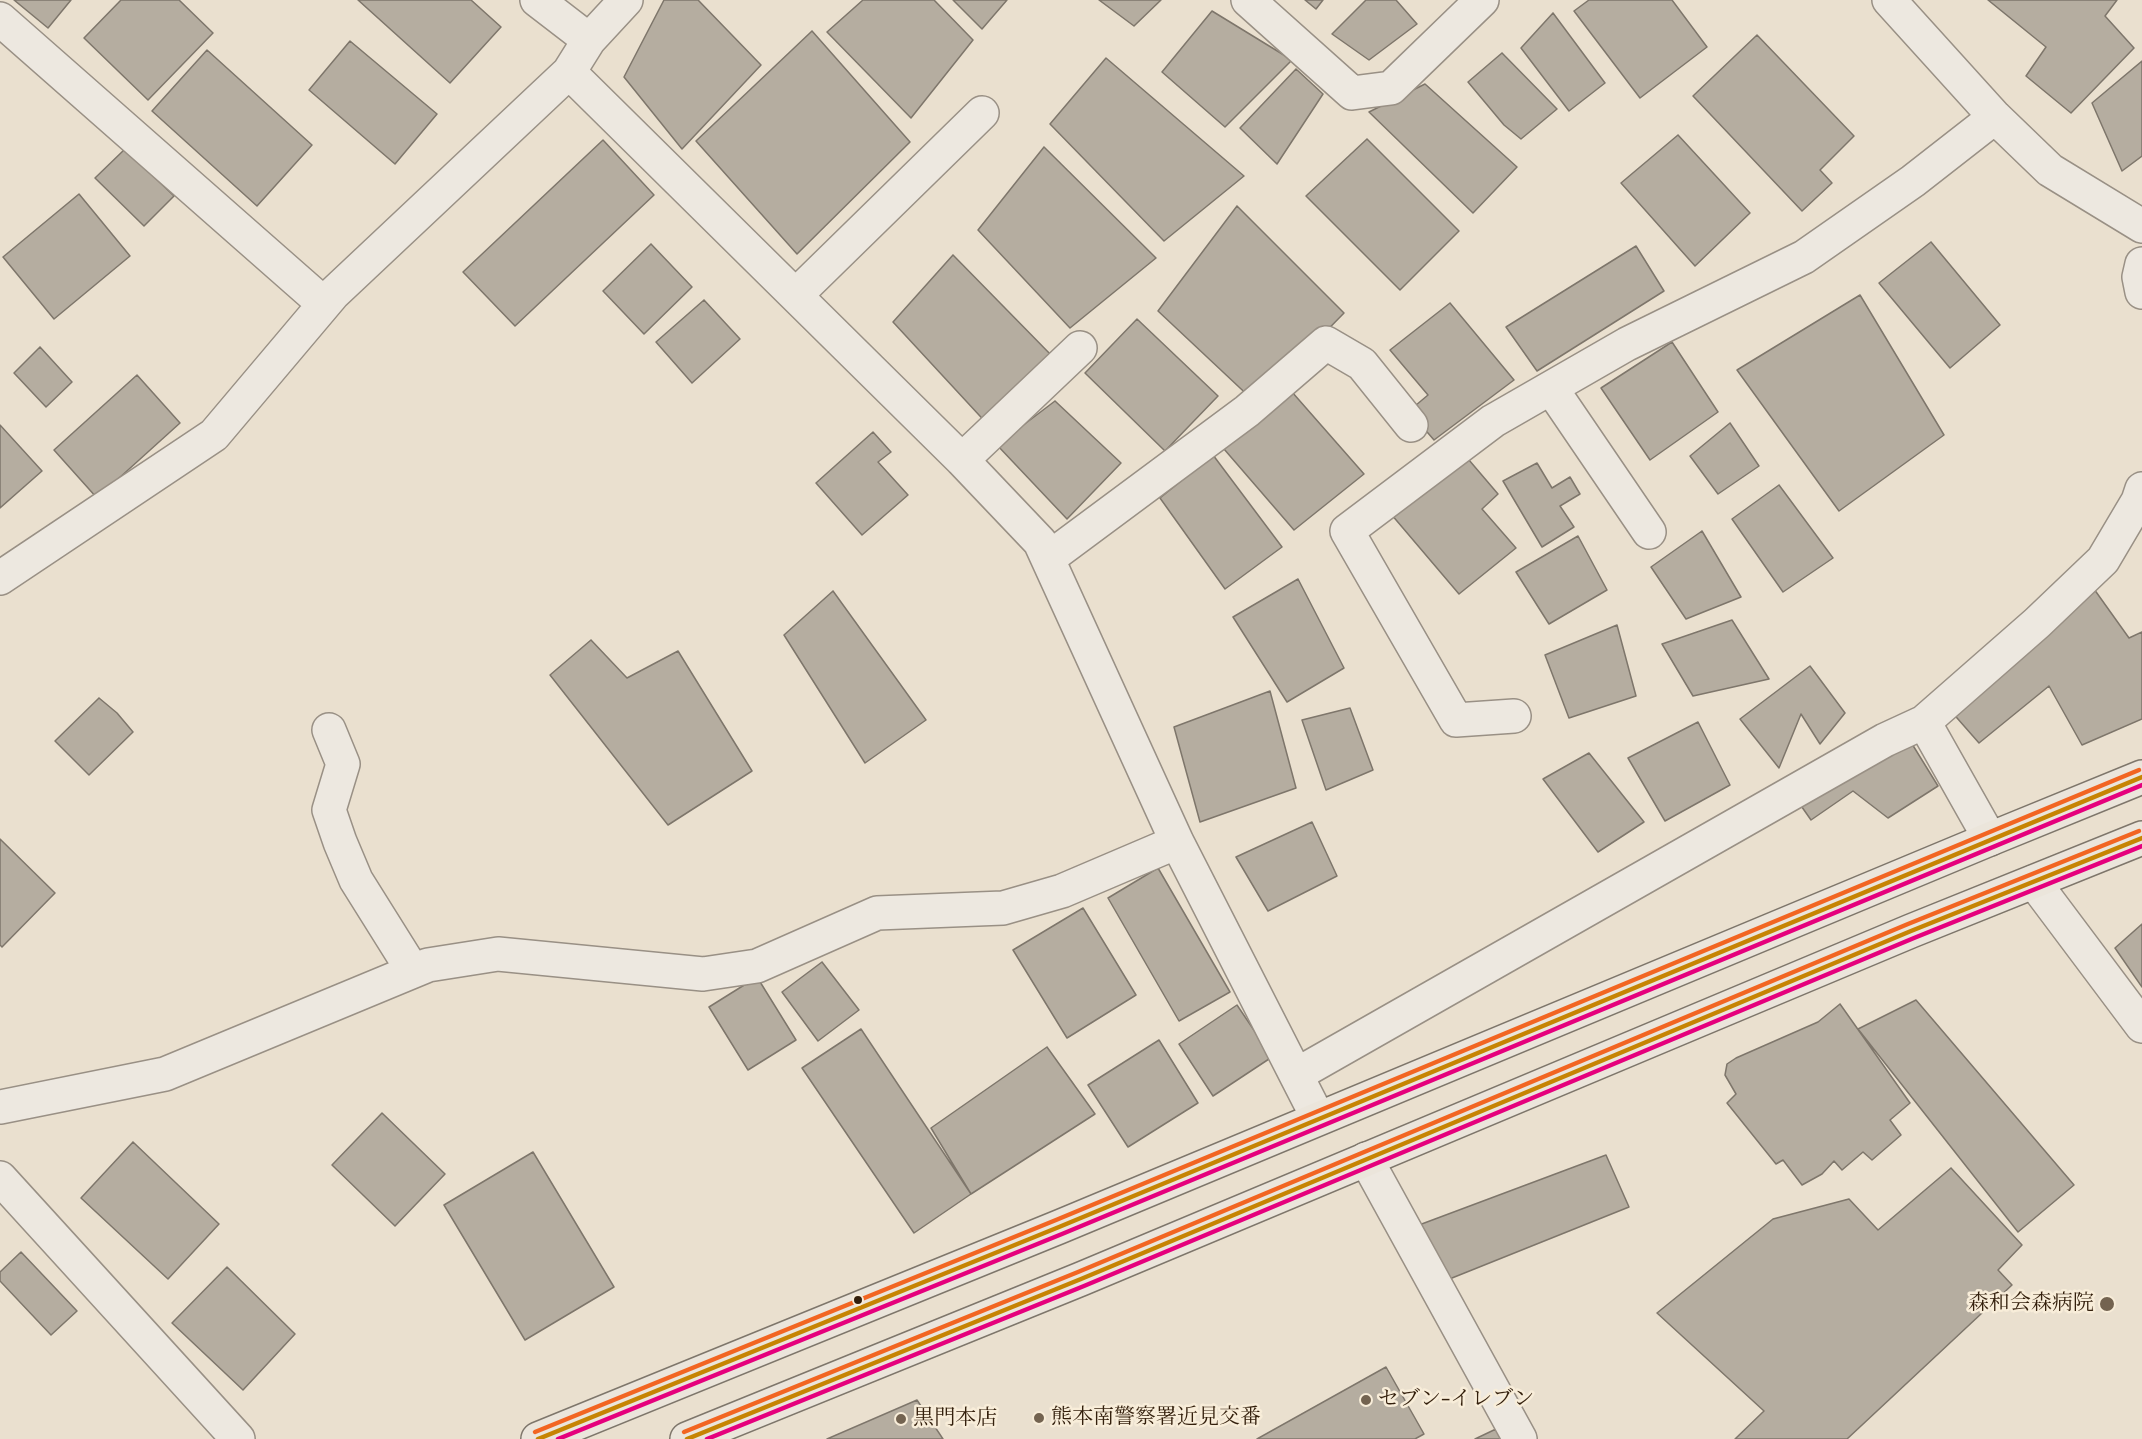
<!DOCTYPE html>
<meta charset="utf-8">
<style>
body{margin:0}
canvas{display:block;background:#eae0cf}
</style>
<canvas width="2142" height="1439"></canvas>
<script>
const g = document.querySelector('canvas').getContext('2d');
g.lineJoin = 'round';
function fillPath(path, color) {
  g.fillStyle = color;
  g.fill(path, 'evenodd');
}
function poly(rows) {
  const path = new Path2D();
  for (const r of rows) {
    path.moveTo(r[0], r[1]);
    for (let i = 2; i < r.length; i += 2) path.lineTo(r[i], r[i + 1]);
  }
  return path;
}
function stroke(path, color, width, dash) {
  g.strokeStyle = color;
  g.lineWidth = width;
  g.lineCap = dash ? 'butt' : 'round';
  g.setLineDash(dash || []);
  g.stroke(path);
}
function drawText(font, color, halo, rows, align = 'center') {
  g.font = font + ' Cardo,"Noto Serif JP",serif';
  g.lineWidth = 5;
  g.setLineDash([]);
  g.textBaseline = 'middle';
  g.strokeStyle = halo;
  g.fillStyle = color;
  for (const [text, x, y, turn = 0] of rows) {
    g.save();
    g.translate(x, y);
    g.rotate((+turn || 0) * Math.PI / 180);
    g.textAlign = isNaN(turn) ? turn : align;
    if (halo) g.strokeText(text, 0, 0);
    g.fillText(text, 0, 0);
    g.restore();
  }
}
const building = poly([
 [14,0,71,0,48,28,14,0],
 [121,0,179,0,213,33,148,100,84,38,121,0],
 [358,0,471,0,501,27,450,83,358,0],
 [664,0,698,0,761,65,682,149,624,77,664,0],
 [863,0,934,0,973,40,911,118,827,32,863,0],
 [953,0,1007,0,982,29,953,0],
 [1099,0,1161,0,1134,26,1099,0],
 [1305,0,1323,0,1316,9,1305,0],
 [1366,0,1396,0,1417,24,1369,60,1332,34,1366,0],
 [1589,0,1672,0,1707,47,1640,98,1574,11,1589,0],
 [1988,0,2117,0,2105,16,2134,48,2071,113,2026,76,2046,47,1988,0],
 [1212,11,1292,60,1225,127,1162,72,1212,11],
 [1553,13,1605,83,1569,111,1521,48,1553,13],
 [812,31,910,142,797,254,696,141,812,31],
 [1757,35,1854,136,1820,170,1832,183,1802,211,1693,96,1757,35],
 [350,41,437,114,395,164,309,90,350,41],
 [207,50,312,145,257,206,152,111,207,50],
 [1502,53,1557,109,1521,139,1504,125,1468,82,1502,53],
 [1106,58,1244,176,1164,241,1050,124,1106,58],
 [2142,61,2142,156,2122,171,2092,103,2142,61],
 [1296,69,1323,94,1277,164,1240,128,1296,69],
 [1425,84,1517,167,1473,213,1369,112,1425,84],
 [1678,135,1750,213,1695,266,1621,183,1678,135],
 [1367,139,1459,231,1400,290,1306,196,1367,139],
 [603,140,654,195,515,326,463,272,603,140],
 [1044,147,1156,258,1070,328,978,230,1044,147],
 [125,149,174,196,144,226,95,178,125,149],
 [79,194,130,256,54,319,3,257,79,194],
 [1237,206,1344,313,1256,403,1158,311,1237,206],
 [1931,242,2000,325,1950,368,1879,283,1931,242],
 [651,244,692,287,644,334,603,291,651,244],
 [1636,246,1664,291,1537,371,1506,327,1636,246],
 [953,255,1054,358,991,428,893,322,953,255],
 [1860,295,1944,435,1839,511,1737,370,1860,295],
 [704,300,740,339,692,383,656,342,704,300],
 [1450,303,1514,380,1434,440,1409,411,1428,395,1390,350,1450,303],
 [1137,319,1218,396,1165,451,1085,373,1137,319],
 [1672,342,1718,412,1650,460,1601,388,1672,342],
 [40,347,72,382,46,407,14,373,40,347],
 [137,375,180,423,97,498,54,450,137,375],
 [1292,392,1364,474,1294,530,1224,449,1292,392],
 [1055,401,1121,463,1067,519,997,445,1055,401],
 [1730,423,1759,466,1718,494,1690,456,1730,423],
 [0,425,42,471,0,508,0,425],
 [873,432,891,452,878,462,908,495,862,535,816,483,873,432],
 [1463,453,1498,494,1482,509,1516,548,1459,594,1391,514,1463,453],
 [1213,455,1282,547,1225,589,1160,498,1213,455],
 [1537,463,1552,488,1570,477,1580,494,1560,506,1574,527,1542,547,1503,481,1537,463],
 [1779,485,1833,558,1783,592,1732,519,1779,485],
 [1702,531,1741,597,1686,619,1651,567,1702,531],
 [1578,536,1607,590,1549,624,1516,572,1578,536],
 [1298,579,1344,668,1287,702,1233,617,1298,579],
 [2094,589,2129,638,2142,632,2142,719,2082,745,2049,686,1979,743,1950,710,2094,589],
 [833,591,926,720,865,763,784,635,833,591],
 [1732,620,1769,679,1693,696,1662,644,1732,620],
 [1617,625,1636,696,1569,718,1545,655,1617,625],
 [591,640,627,678,678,651,752,771,668,825,550,675,591,640],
 [1810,666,1845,713,1820,744,1801,714,1779,768,1740,719,1810,666],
 [1270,691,1296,788,1200,822,1174,727,1270,691],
 [99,698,117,713,133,732,89,775,55,741,99,698],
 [1350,708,1373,770,1326,790,1302,720,1350,708],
 [1698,722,1730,785,1665,821,1628,758,1698,722],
 [1909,739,1938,786,1888,818,1853,791,1811,820,1797,800,1909,739],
 [1589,753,1644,822,1598,852,1543,779,1589,753],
 [1312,822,1337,876,1268,911,1236,857,1312,822],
 [0,839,55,893,2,947,0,945,0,839],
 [1158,868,1230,992,1179,1021,1108,898,1158,868],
 [1083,908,1136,995,1067,1038,1013,950,1083,908],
 [2142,924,2142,987,2115,948,2142,924],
 [822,962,859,1010,818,1041,782,992,822,962],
 [757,977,796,1040,748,1070,709,1007,757,977],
 [1916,1000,2074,1185,2018,1232,1858,1029,1916,1000],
 [1840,1004,1910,1103,1890,1120,1901,1135,1872,1160,1863,1152,1842,1170,1834,1161,1822,1174,1802,1185,1783,1160,1776,1164,1727,1103,1736,1094,1725,1075,1727,1064,1736,1058,1818,1022,1840,1004],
 [1237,1005,1272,1057,1213,1096,1179,1044,1237,1005],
 [861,1029,971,1194,914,1233,802,1068,861,1029],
 [1159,1040,1198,1103,1128,1147,1088,1085,1159,1040],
 [1047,1047,1095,1114,971,1194,931,1128,1047,1047],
 [382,1113,445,1174,395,1226,332,1165,382,1113],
 [133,1142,219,1224,168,1279,81,1198,133,1142],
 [533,1152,614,1287,525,1340,444,1205,533,1152],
 [1606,1155,1629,1207,1447,1280,1419,1225,1606,1155],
 [1951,1168,2022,1245,1998,1270,2012,1285,1847,1439,1735,1439,1764,1411,1657,1313,1773,1219,1849,1199,1878,1230,1951,1168],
 [21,1252,77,1311,51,1335,0,1281,0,1272,21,1252],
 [227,1267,295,1334,243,1390,172,1323,227,1267],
 [1386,1367,1424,1434,1415,1439,1257,1439,1386,1367],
 [917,1400,943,1439,827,1439,917,1400],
 [1496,1429,1501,1439,1475,1439,1496,1429]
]);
const street = poly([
 [537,0,589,40],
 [1248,0,1352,93,1391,88,1482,0],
 [1889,0,1995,117,2050,170,2142,226],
 [0,19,324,304],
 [569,72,962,460,1040,542,1177,842,1318,1118],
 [2142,264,2139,277,2142,292],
 [796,295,982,113],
 [1551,388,1649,532],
 [962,460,1080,348],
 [1049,558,1247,411,1326,343,1362,364,1411,425],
 [0,578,214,435,333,294,569,72,589,40,626,0],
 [1514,716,1456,720,1347,531,1493,421,1627,344,1804,257,1913,181,1995,117],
 [329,730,343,764,329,810,340,842,356,880,413,971],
 [1990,839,1924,722,2037,623,2103,560,2138,501,2142,489],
 [2034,882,2142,1026],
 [1296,1075,1885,740,1924,722],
 [0,1107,165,1074,428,965,498,954,703,974,757,966,877,913,1003,908,1062,891,1177,842],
 [1366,1159,1520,1439],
 [0,1178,238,1439]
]);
const highway = poly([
 [538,1439,1059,1227,1990,839,2142,777],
 [687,1439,1081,1279,1911,931,2142,838]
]);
const bus1 = poly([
 [538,1439,1059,1227,2142,777],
 [687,1439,1081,1279,1911,931,2142,838]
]);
const bus2 = poly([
 [558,1439,1062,1234,2142,785],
 [707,1439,1084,1286,1914,938,2142,846]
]);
const bus3 = poly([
 [535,1432,1056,1220,2139,770],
 [684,1432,1078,1272,1908,924,2139,831]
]);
const markers = [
 [858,1300,5,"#331f0c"],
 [2107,1304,8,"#736350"],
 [1366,1400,6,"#736350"],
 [1039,1418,6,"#736350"],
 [901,1419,6,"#736350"]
];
const poiNames = [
 ["森和会森病院",2094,1304,"right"],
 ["セブン-イレブン",1378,1400],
 ["熊本南警察署近見交番",1051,1418],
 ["黒門本店",913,1419]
];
fillPath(building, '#b5ada0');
stroke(building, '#7e766b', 1.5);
stroke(street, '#999085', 36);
stroke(highway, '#7e766b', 36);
stroke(street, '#ede8e0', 33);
stroke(highway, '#ebe5db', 33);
stroke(bus1, '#c68403', 4.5);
stroke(bus2, '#e5007d', 4.5);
stroke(bus3, '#f26522', 4.5);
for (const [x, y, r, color] of markers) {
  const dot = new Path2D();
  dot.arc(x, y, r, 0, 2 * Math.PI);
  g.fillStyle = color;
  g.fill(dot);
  stroke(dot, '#f8edd9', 2);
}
drawText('21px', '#331f0c', '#f8edd9', poiNames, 'left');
</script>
